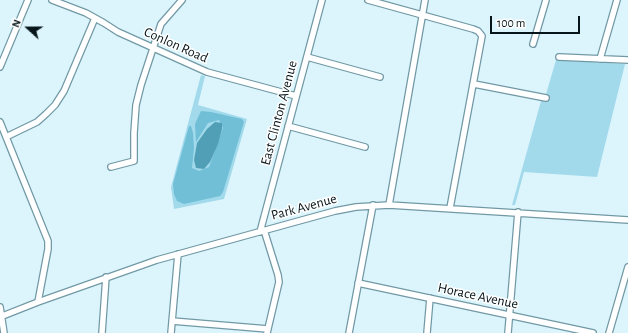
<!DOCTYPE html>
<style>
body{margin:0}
#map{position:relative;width:628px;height:333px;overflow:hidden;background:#dcf5fd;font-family:"Alegreya Sans",sans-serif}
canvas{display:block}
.north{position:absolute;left:8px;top:8px;width:40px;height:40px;-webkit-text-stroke:3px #fff;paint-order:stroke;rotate:291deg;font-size:11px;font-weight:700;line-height:16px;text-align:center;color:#06151a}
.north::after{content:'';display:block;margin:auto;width:14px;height:18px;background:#06151a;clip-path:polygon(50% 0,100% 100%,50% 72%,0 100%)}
.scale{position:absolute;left:490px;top:16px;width:90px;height:18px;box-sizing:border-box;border:2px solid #06151a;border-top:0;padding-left:5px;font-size:12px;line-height:14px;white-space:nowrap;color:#06151a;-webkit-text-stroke:3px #fff;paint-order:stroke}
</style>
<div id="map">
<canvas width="628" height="333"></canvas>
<div class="north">N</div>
<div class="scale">100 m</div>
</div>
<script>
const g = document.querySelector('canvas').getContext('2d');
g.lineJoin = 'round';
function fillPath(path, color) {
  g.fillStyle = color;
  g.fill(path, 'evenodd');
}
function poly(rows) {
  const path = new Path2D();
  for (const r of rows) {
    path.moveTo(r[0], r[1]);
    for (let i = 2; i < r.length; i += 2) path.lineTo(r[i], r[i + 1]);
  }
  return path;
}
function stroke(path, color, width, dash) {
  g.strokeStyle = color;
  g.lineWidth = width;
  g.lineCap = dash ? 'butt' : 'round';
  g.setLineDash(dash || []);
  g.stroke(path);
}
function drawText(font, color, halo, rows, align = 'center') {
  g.font = font + ' "Alegreya Sans",sans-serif';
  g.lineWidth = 3;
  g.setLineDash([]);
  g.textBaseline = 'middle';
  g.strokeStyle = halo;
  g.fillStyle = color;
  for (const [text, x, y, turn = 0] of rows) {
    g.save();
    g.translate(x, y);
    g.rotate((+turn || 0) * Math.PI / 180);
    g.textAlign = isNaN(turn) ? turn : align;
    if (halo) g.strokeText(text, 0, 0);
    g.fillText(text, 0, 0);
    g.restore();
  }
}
const green = poly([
 [556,60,625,64,597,177,524,172,515,205,512,205,541,101,544,101],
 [201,75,205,76,198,105,247,119,224,199,174,209,171,187]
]);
const forest = poly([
 [201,111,211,112,242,119,244,122,223,192,220,196,184,204,177,201,174,194,173,184,189,126,191,126,193,133,194,148,192,168,199,171,209,167,223,128,219,120,208,123,196,142,195,124]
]);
const water = poly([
 [215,122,222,123,222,129,218,144,210,162,204,169,196,168,194,160,197,143,207,129]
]);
const street = poly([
 [52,0,86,13,104,23,118,32,207,72,296,96],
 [368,0,473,29,478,31,482,36,450,208],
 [533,44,546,0],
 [307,57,380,77],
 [559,57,628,60],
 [600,59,617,0],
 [0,67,28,0],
 [474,84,546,98],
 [0,122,48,241,48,249,38,302],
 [288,126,365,147],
 [6,137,37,122,46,114,55,105,64,91,95,18],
 [111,167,134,161,134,133,136,105,141,85,161,24,182,0],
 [389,205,425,0],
 [264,230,278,275,279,282,267,333],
 [260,232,322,0],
 [358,283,593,333],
 [0,307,4,333],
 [0,317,38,302,157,260,335,211,356,207,389,205,628,220],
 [172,321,268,329],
 [102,333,106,277],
 [171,333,178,254],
 [349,333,373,205],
 [427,333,430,298],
 [508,333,518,212],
 [609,333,628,267]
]);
const streetNames = [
 ["Conlon Road",176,45,24],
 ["East Clinton Avenue",279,113,-75],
 ["Park Avenue",304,207,-15],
 ["Horace Avenue",478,296,12]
];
fillPath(green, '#a2daec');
fillPath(forest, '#71bfd7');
fillPath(water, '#509fb6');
stroke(street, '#7199a5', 8);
stroke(street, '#fff', 5.5);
drawText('14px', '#06151a', '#fff', streetNames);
</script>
